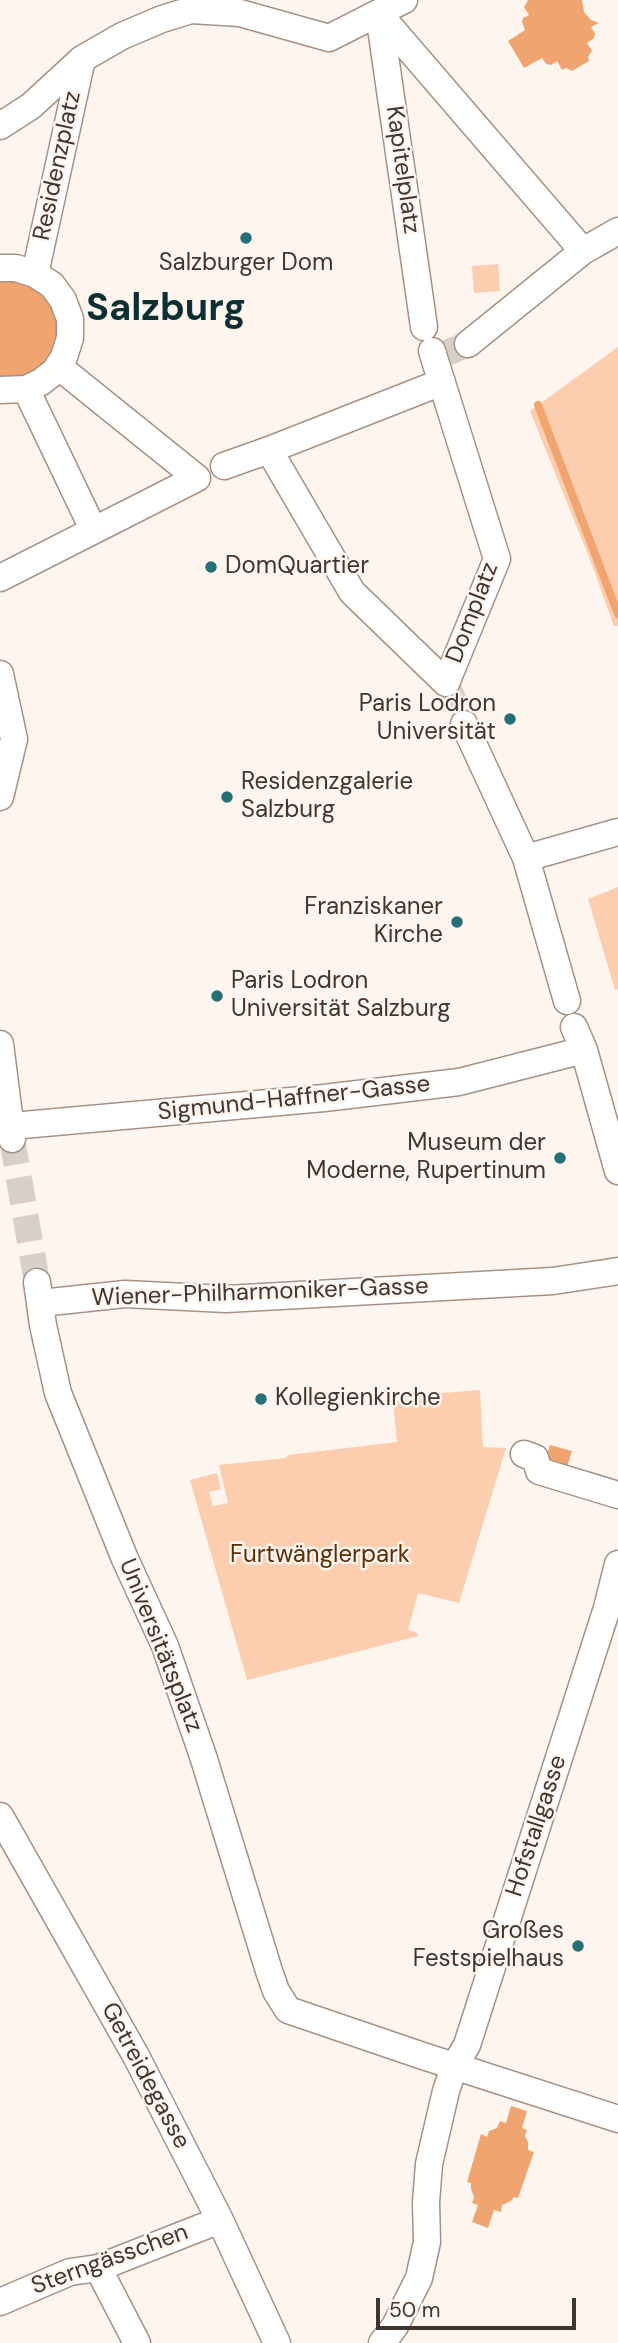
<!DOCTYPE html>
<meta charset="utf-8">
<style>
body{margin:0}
#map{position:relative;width:618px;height:2343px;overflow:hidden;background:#fef5ee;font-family:"DM Sans",sans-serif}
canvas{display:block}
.scale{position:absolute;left:376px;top:2298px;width:200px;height:32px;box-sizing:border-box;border:4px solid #403630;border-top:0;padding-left:9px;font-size:21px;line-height:24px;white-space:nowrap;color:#403630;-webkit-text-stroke:5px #fef5ee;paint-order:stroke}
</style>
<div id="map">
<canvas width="618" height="2343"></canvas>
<div class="scale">50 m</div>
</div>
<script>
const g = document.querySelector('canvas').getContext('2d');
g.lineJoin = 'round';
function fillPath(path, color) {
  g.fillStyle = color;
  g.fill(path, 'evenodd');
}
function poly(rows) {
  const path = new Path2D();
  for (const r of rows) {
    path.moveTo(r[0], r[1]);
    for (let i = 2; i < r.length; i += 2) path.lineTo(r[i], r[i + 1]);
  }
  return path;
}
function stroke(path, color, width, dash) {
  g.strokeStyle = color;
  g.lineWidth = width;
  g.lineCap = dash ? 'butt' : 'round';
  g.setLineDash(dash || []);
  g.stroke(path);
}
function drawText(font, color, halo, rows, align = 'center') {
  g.font = font + ' "DM Sans",sans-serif';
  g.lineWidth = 5;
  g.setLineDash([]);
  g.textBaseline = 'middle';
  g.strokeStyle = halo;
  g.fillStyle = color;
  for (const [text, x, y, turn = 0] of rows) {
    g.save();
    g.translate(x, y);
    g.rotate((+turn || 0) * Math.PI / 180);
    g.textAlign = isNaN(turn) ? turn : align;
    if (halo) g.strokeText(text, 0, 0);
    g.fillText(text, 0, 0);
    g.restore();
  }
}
const green = poly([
 [498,264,500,291,474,293,472,266],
 [618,347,618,626,614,626,591,562,530,411],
 [618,887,618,989,615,990,588,899],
 [480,1390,483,1447,506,1448,459,1603,418,1593,408,1630,416,1632,418,1636,247,1680,190,1480,217,1473,221,1489,209,1492,213,1506,228,1503,219,1465,286,1458,288,1455,397,1442,393,1401,421,1398,430,1394]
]);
const water = poly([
 [528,0,582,0,584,12,591,20,599,23,591,27,595,34,594,38,587,43,592,51,588,57,589,61,572,71,566,68,562,70,557,61,551,65,546,64,542,58,524,68,508,41,525,30,522,22,523,18,529,15,524,7],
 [9,281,23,283,37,289,47,299,55,311,59,325,55,354,36,375,0,382,0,282],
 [550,1445,572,1451,565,1473,543,1467],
 [511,2106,527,2111,522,2128,527,2130,525,2136,528,2142,528,2150,534,2152,518,2198,514,2197,511,2201,502,2205,501,2212,494,2210,488,2228,472,2222,478,2205,472,2203,474,2197,471,2189,471,2183,467,2182,481,2134,487,2137,489,2131,497,2128,500,2121,506,2123]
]);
const stream = poly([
 [538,405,618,614]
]);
const minorTunnel = poly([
 [444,354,468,344],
 [446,683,464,724],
 [12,1139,37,1282]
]);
const minor = poly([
 [379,14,424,327],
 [379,14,583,251],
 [0,126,31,106,82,59,122,36,162,19,191,10,240,13,329,38,404,0],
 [0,268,16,268,35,274,52,285,63,300,70,319,70,338,64,357,55,371,41,382,26,389,0,390],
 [35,274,82,59],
 [468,344,583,251,618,231],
 [26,389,93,529],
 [269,450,442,382],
 [224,466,269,450,352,592,446,683,497,559,432,351],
 [0,578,197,478,58,366],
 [0,674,14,739,0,797],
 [464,724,526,858,567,1001],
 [526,858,618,832],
 [574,1027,584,1050,618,1171],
 [0,1044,12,1139],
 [0,1127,324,1098,459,1082,584,1050],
 [37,1282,43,1325,58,1393,125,1559,165,1646,203,1756,269,1971,276,1991,288,2010,423,2056,618,2119],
 [41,1303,125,1294,226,1299,553,1281,618,1271],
 [524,1454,535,1458,539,1471,618,1495],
 [0,1816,136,2056,220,2220,277,2343],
 [98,2268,137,2343],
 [0,2302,70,2272,98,2268,220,2220],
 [382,2343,395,2326,419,2278,427,2242,426,2202,429,2164,446,2091,454,2067,467,2045,607,1608,618,1564]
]);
const markers = [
 [246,238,7,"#256f76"],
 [211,567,7,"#256f76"],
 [510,719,7,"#256f76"],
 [227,797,7,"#256f76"],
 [457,922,7,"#256f76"],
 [217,996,7,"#256f76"],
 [560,1158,7,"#256f76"],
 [261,1399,7,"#256f76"],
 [578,1946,7,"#256f76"]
];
const streetNames = [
 ["Residenzplatz",58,166,-78],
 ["Kapitelplatz",402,170,82],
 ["Domplatz",473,613,-69],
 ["Sigmund-Haffner-Gasse",294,1099,-6],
 ["Wiener-Philharmoniker-Gasse",260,1293,-2],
 ["Universitätsplatz",160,1646,68],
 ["Hofstallgasse",537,1826,-72],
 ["Getreidegasse",145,2076,62],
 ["Sterngässchen",110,2260,-20]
];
const poiNames = [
 ["Salzburger Dom",246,264,"center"],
 ["DomQuartier",225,567],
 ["Paris Lodron",496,705,"right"],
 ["Universität",496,733,"right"],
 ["Residenzgalerie",241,783],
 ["Salzburg",241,811],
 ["Franziskaner",443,908,"right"],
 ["Kirche",443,936,"right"],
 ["Paris Lodron",231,982],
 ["Universität Salzburg",231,1010],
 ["Museum der",546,1144,"right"],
 ["Moderne, Rupertinum",546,1172,"right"],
 ["Kollegienkirche",275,1399],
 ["Großes",564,1932,"right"],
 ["Festspielhaus",564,1960,"right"]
];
const parkNames = [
 ["Furtwänglerpark",320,1556]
];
const townNames = [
 ["Salzburg",166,310]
];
fillPath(green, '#fccdae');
fillPath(water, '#f0a571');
stroke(stream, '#f0a571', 8);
stroke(minorTunnel, '#d8cfc8', 26, [26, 13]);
stroke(minor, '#a79183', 29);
stroke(minor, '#fff', 26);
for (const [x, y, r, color] of markers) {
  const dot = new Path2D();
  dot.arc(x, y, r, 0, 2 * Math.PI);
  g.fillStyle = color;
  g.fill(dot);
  stroke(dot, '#fef5ee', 2.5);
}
drawText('24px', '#403630', '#fef5ee', streetNames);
drawText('24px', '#403630', '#fef5ee', poiNames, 'left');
drawText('24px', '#5e2e05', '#fef5ee', parkNames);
drawText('bold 38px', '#0b2f32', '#fef5ee', townNames);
</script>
